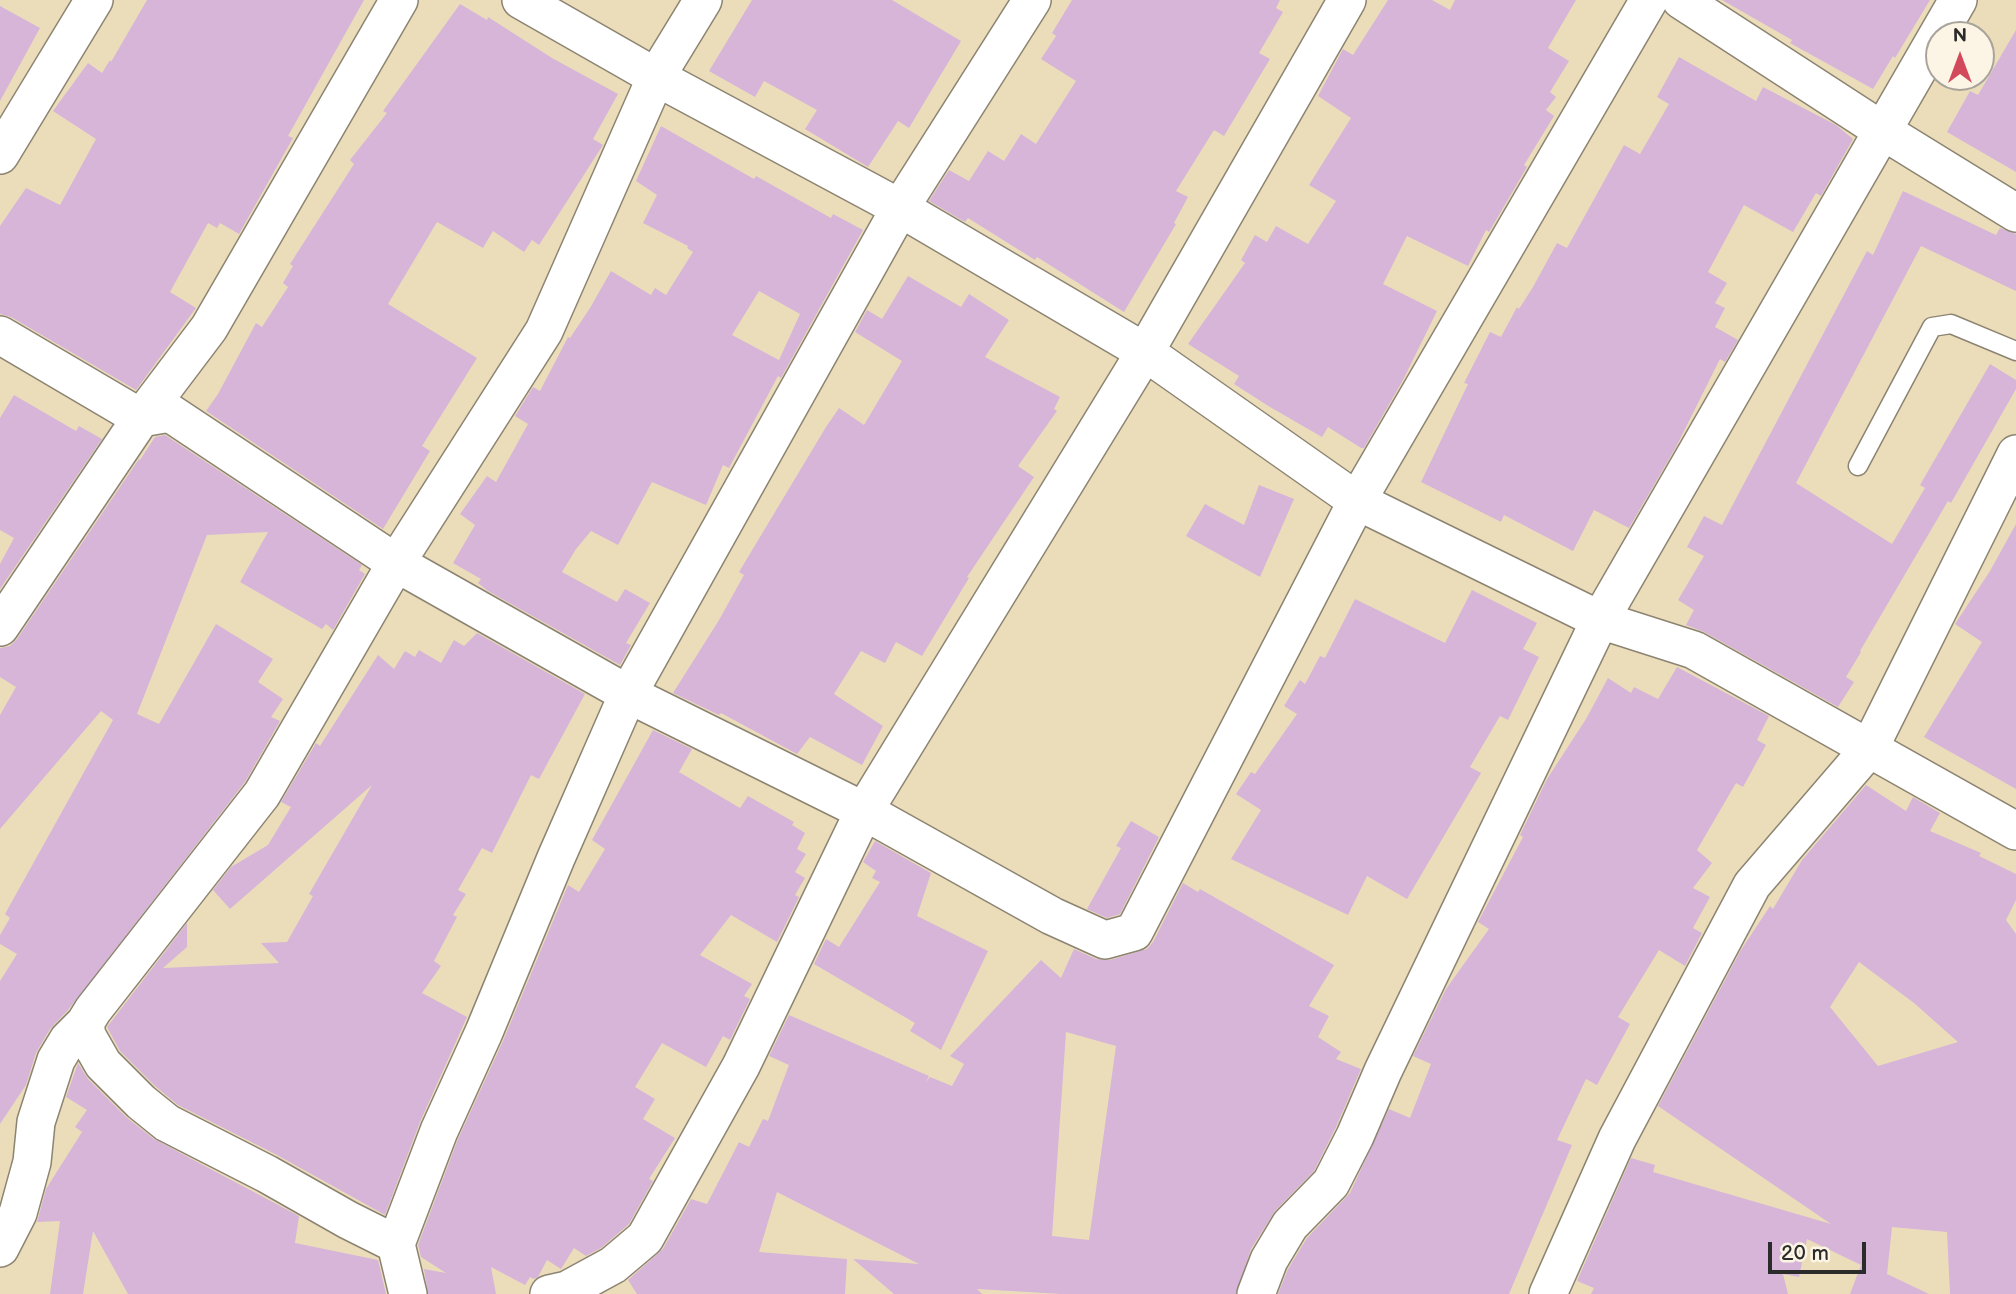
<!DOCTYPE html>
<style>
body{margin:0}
#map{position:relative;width:2016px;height:1294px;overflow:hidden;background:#ecddba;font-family:"Balsamiq Sans",sans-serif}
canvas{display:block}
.north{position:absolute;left:1925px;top:21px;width:70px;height:70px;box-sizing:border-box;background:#fcf5e5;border:2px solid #a8a49b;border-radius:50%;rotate:0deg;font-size:19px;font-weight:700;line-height:28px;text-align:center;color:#2b2b2b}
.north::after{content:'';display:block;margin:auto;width:24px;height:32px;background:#d1495b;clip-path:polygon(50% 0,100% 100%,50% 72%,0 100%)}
.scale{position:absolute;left:1768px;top:1242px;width:98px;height:32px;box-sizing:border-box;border:4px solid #2b2b2b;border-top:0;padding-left:9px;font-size:21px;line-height:24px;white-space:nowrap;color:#2b2b2b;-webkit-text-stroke:5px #fcf5e5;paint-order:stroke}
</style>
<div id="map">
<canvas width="2016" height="1294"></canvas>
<div class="north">N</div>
<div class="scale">20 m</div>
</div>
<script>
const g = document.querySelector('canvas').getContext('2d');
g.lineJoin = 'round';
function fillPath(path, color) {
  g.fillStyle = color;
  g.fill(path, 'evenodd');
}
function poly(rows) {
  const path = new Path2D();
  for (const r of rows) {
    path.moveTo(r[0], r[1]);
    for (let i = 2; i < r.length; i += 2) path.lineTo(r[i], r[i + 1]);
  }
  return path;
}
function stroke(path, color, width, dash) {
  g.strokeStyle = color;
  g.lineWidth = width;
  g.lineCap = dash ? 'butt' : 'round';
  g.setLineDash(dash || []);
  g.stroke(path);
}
const building = poly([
 [147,0,364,0,288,136,293,138,239,234,220,223,217,228,208,223,170,292,196,308,136,390,11,317,0,314,0,226,26,188,60,205,96,139,53,111,88,63,102,73,110,60,111,62],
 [752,0,892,0,961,41,909,128,898,121,868,167,805,129,817,110,764,81,755,97,709,71],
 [1072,0,1280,0,1276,8,1283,12,1259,53,1270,59,1224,136,1214,130,1176,191,1188,197,1174,223,1176,224,1124,312,1037,257,1035,260,968,218,965,222,929,201,949,170,969,181,988,151,1004,161,1021,134,1036,144,1076,81,1041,59,1056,36,1052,33],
 [1388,0,1432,0,1450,10,1455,0,1576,0,1548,48,1569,61,1550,92,1556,97,1546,110,1554,116,1524,165,1527,167,1489,232,1486,230,1468,266,1407,236,1383,284,1437,311,1403,380,1364,448,1361,448,1328,427,1322,437,1270,407,1234,384,1239,376,1188,344,1245,263,1241,260,1255,235,1267,242,1276,226,1308,244,1336,201,1309,185,1351,118,1318,96,1343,49,1353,55],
 [1722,0,1930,0,1895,58,1893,56,1873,89,1790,43,1792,40],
 [460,4,487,20,488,17,552,58,618,94,593,139,603,145,539,245,532,240,524,252,493,231,483,248,437,222,388,304,477,358,422,446,430,451,383,529,206,411,218,394,256,323,262,327,288,287,283,283,293,266,290,264,354,164,350,160,387,113,383,111],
 [0,6,40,28,0,101],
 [2016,30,2016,172,1947,132,1970,91,1978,95],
 [1679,57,1756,101,1763,87,1836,125,1853,139,1821,196,1816,193,1793,232,1744,205,1708,272,1727,283,1715,303,1725,308,1715,327,1738,340,1725,362,1720,359,1676,447,1629,528,1594,510,1573,551,1504,515,1501,522,1421,482,1468,384,1464,383,1490,332,1501,337,1517,307,1519,309,1533,287,1557,243,1567,248,1624,145,1640,154,1669,104,1657,97],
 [661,126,754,179,756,176,831,218,833,214,863,230,781,378,778,376,729,468,723,465,706,505,652,482,618,545,591,531,576,549,562,572,617,602,625,589,650,603,626,643,631,645,620,665,488,591,478,583,481,579,453,563,475,525,460,514,487,476,496,482,528,424,515,416,533,387,540,391,568,337,570,338,590,308,611,271,651,295,655,288,666,295,693,252,687,248,688,246,643,223,657,195,636,181],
 [759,291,800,314,779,360,732,335],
 [1903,191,1996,235,2000,228,2016,234,2016,291,1921,246,1796,483,1892,544,1925,488,1920,485,1990,364,2016,380,2016,389,1951,503,1948,501,1860,651,1861,652,1846,677,1854,682,1838,707,1704,632,1686,625,1694,610,1678,600,1704,556,1687,547,1704,516,1722,525,1867,251,1873,255],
 [908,276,961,307,969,294,1009,320,985,357,1060,397,1054,409,1057,411,1018,466,1034,477,967,577,969,578,922,656,896,642,885,663,861,651,834,694,883,726,862,765,810,737,797,754,721,713,719,715,673,693,719,620,744,575,739,572,826,427,839,408,864,425,902,361,855,332,867,310,882,319],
 [14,395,76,431,79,426,102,439,0,589,0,564,14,538,0,530,0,418],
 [165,435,362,565,359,570,365,574,333,630,326,624,322,629,240,582,268,532,207,535,137,714,159,724,216,624,273,659,258,682,283,699,271,717,280,721,245,782,68,1010,50,1029,36,1053,26,1085,0,1124,0,981,17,954,0,944,0,935,10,918,5,914,113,720,101,711,0,829,0,715,16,687,0,677,0,648,10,646,17,639,139,459,140,460,155,437],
 [1259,485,1294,499,1260,577,1186,536,1205,504,1244,525],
 [2016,524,2016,789,1924,737,1982,642,1955,624,1990,571],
 [1472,590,1537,623,1523,649,1539,657,1508,720,1500,716,1470,767,1481,773,1407,899,1367,876,1348,915,1231,859,1261,810,1236,794,1251,772,1255,774,1297,714,1284,706,1300,680,1305,684,1320,656,1325,658,1355,599,1445,643],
 [477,633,585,694,539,779,531,775,492,853,482,848,458,890,466,894,453,915,457,917,434,961,441,966,422,993,467,1017,420,1122,385,1215,277,1155,178,1105,155,1086,120,1051,107,1027,187,923,187,947,163,968,279,963,261,943,287,942,313,896,309,894,372,785,230,909,213,890,231,867,268,845,291,807,281,802,316,743,320,746,378,655,394,669,405,651,415,657,419,650,441,663,454,640,464,646],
 [1677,667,1769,716,1757,740,1766,745,1743,787,1736,783,1697,850,1712,863,1693,888,1710,897,1693,928,1702,933,1685,966,1659,950,1618,1017,1630,1024,1597,1085,1586,1079,1557,1140,1572,1145,1509,1294,1278,1294,1288,1269,1307,1238,1350,1193,1389,1109,1410,1118,1431,1064,1413,1056,1446,989,1489,929,1478,922,1523,837,1520,835,1547,779,1586,719,1608,678,1631,693,1634,687,1658,699],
 [653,730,692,749,679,772,740,808,748,796,794,822,792,825,805,833,797,849,806,854,795,872,805,878,795,895,799,897,777,942,731,915,700,955,752,984,744,996,750,999,730,1040,723,1036,706,1067,662,1043,635,1087,655,1099,643,1119,675,1138,649,1179,653,1181,629,1224,601,1248,586,1256,574,1248,561,1269,547,1260,538,1277,534,1279,530,1277,525,1285,491,1267,496,1294,428,1294,424,1269,446,1273,421,1257,418,1245,458,1139,503,1041,568,885,579,892,605,849,592,840],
 [1866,785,1906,811,1913,797,1940,813,1930,831,1981,853,1979,856,2016,874,2016,900,2006,920,2016,934,2016,1294,1950,1294,1947,1232,1892,1227,1887,1274,1929,1294,1850,1294,1861,1265,1807,1239,1799,1277,1783,1274,1788,1294,1591,1294,1594,1288,1577,1281,1631,1158,1655,1165,1653,1172,1831,1224,1658,1106,1741,950,1770,906,1773,909,1802,860],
 [1859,962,1914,1003,1958,1042,1878,1066,1830,1007],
 [1131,821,1159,837,1120,914,1107,918,1087,909,1121,848,1116,846],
 [875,841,931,873,917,916,988,951,941,1050,910,1031,915,1023,814,964,826,939,839,947,880,882,872,878,876,871,863,862],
 [1183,883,1198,892,1200,889,1334,965,1309,1006,1329,1016,1318,1037,1341,1052,1336,1059,1361,1069,1336,1127,1314,1171,1275,1211,1251,1249,1236,1294,1061,1294,977,1289,982,1294,894,1294,853,1259,919,1264,777,1192,759,1252,847,1259,845,1294,637,1294,628,1280,663,1249,691,1199,707,1204,739,1142,749,1147,763,1119,768,1121,789,1065,769,1056,789,1015,929,1076,926,1082,930,1077,952,1086,964,1064,950,1056,1041,960,1061,978,1074,949,1096,959,1110,960,1147,949,1153,942],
 [1066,1032,1116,1046,1089,1240,1052,1236],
 [78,1063,88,1079,126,1117,154,1139,299,1216,295,1243,378,1260,386,1294,128,1294,93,1231,83,1294,50,1294,60,1221,37,1222,46,1189,82,1132,75,1127,87,1110,66,1097]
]);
const lane = poly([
 [1858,466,1932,327,1951,324,2016,351]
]);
const street = poly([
 [521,0,656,77,900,208,1145,352,1357,501,1600,620,1694,650,2016,831],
 [1681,0,1883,131,2016,213],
 [0,155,94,0],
 [0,335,141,418,170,413,396,563,628,694,864,811,1052,916,1105,940,1134,932,1357,501,1649,0],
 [0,627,141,418,209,328,399,0],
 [396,1244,439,1131,484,1032,556,858,628,694,900,208,1032,0],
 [0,1248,18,1213,32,1162,36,1122,56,1060,68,1040,85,1023],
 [408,1294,396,1244,348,1220,267,1174,167,1123,141,1102,103,1064,87,1036,85,1023,93,1010,262,794,396,563,544,331,656,77,703,0],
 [549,1294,567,1290,613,1265,645,1238,741,1066,864,811,1145,352,1347,0],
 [1256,1294,1269,1260,1290,1225,1331,1183,1355,1136,1383,1071,1600,620,1958,0],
 [1548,1294,1617,1139,1752,885,1869,749,2016,454]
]);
fillPath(building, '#d6b5d9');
stroke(lane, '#8c8472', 21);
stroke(street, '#8c8472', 40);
stroke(lane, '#fff', 18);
stroke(street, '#fff', 37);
</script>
